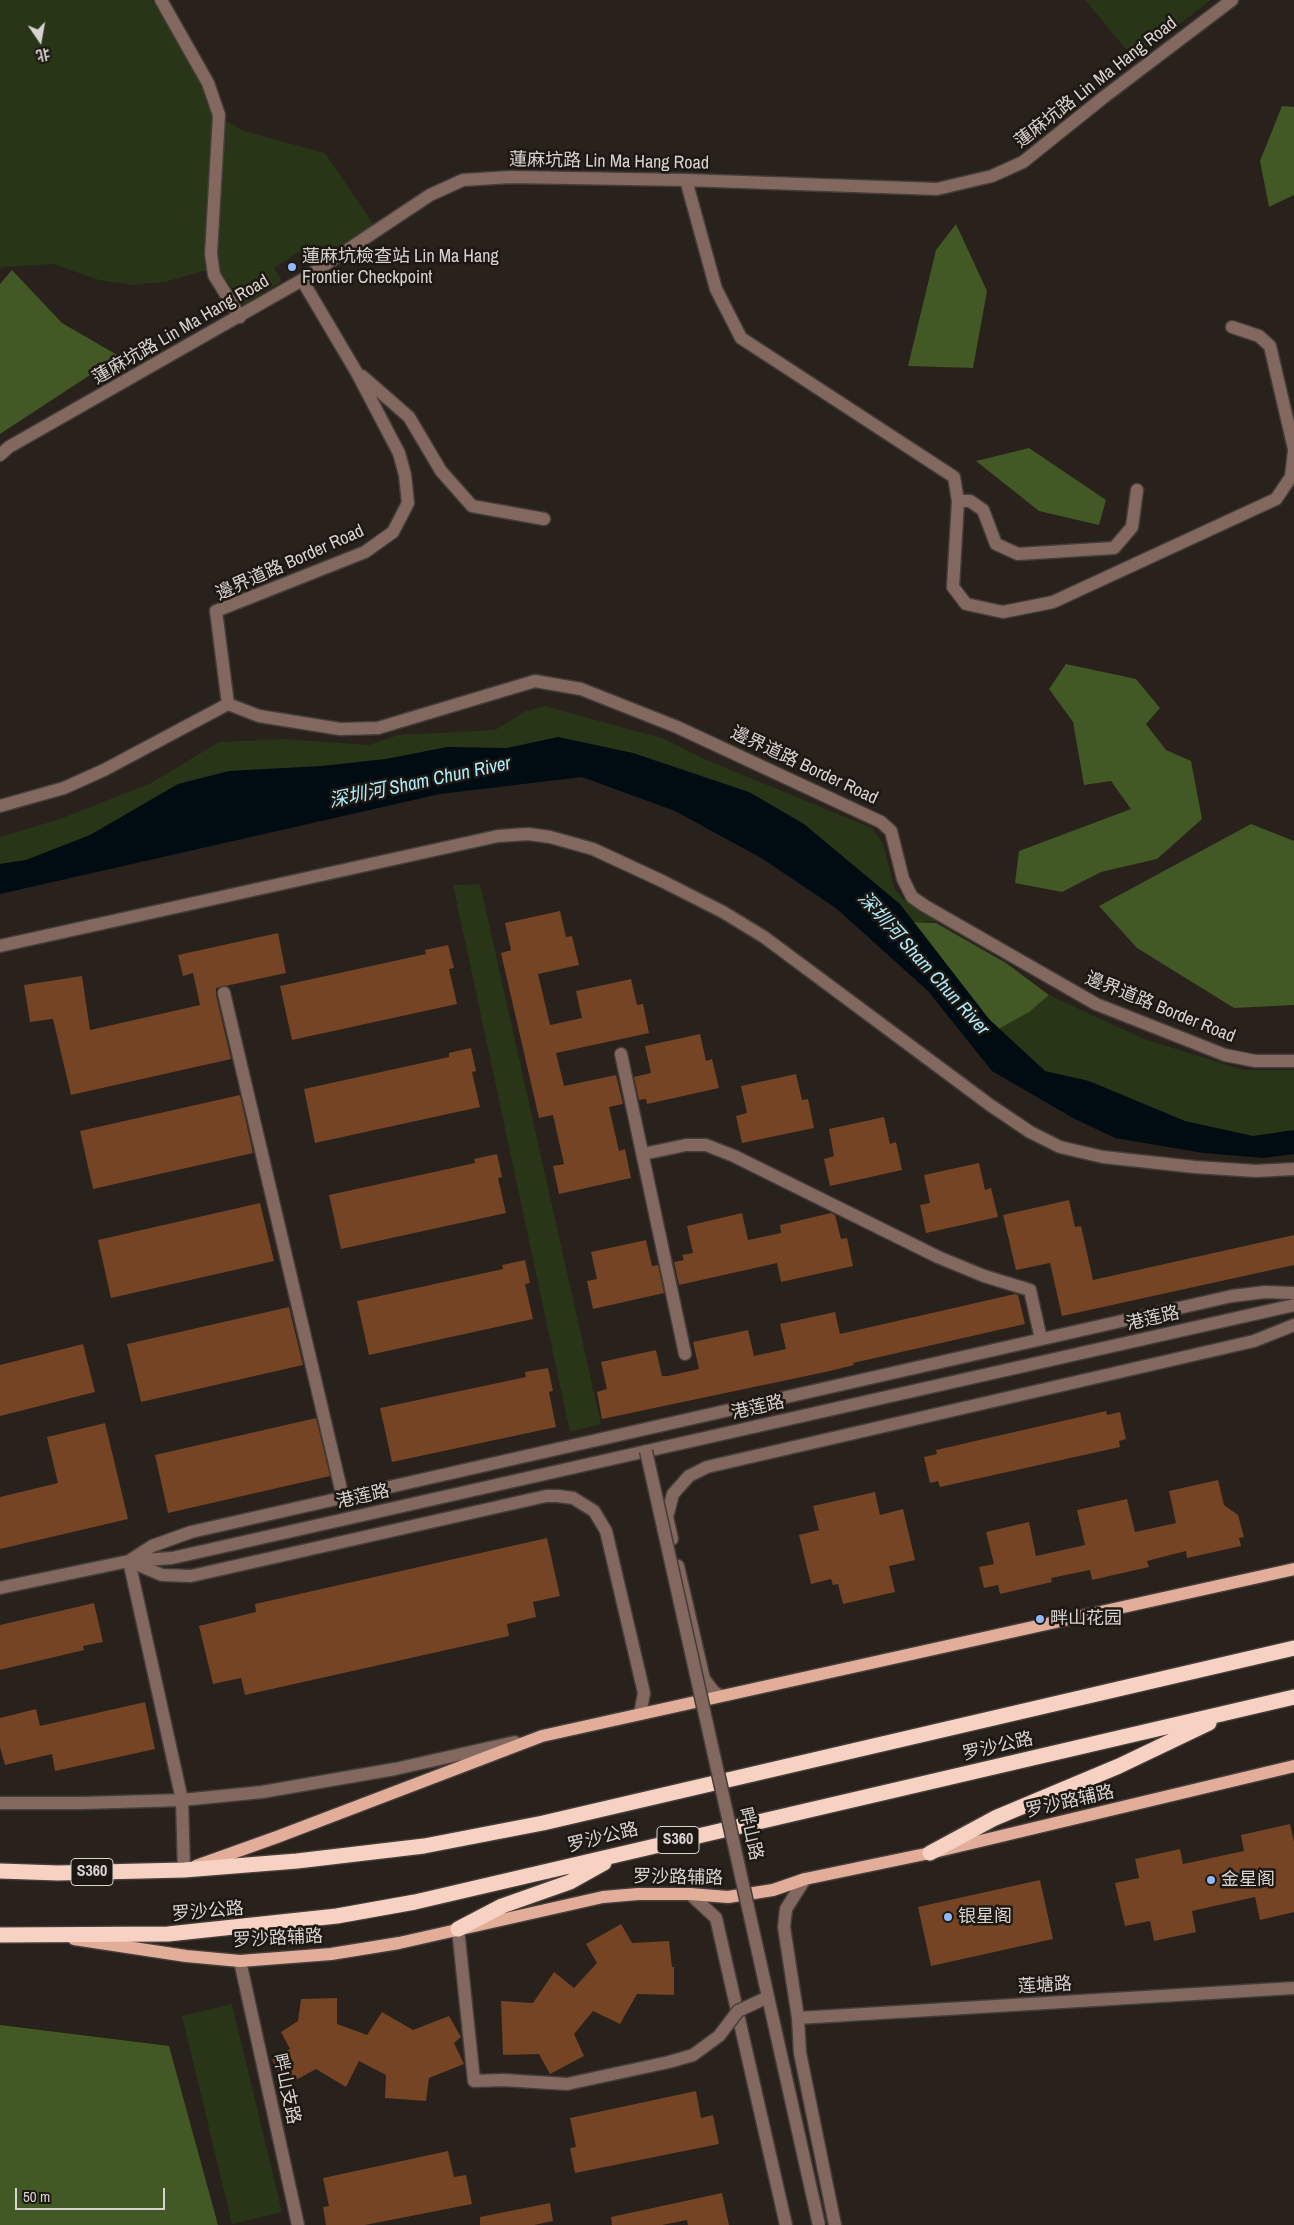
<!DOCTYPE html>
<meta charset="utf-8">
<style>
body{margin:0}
#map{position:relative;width:1294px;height:2225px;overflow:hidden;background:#28211c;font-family:"Archivo Narrow","Noto Sans SC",sans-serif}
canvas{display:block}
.north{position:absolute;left:15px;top:15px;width:50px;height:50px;-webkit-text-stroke:4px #1e1813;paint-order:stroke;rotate:168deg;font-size:14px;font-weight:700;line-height:20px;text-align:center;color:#d8d3d0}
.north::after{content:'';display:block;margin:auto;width:18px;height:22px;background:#d8d3d0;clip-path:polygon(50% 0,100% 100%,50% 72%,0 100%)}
.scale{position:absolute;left:15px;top:2188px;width:150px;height:22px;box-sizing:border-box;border:2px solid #d8d3d0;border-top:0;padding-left:6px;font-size:15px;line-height:18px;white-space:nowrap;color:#d8d3d0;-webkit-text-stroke:4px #1e1813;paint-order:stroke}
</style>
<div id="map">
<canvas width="1294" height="2225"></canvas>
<div class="north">北</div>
<div class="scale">50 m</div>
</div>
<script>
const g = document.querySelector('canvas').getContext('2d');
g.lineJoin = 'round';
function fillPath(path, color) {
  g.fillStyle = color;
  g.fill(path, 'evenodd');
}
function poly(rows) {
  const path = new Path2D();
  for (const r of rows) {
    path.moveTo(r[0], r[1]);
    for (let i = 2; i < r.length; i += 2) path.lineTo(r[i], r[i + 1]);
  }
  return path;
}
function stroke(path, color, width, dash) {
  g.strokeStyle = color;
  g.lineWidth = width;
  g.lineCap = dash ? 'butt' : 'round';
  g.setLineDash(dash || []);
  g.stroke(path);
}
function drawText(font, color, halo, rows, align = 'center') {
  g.font = font + ' "Archivo Narrow","Noto Sans SC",sans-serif';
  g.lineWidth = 5;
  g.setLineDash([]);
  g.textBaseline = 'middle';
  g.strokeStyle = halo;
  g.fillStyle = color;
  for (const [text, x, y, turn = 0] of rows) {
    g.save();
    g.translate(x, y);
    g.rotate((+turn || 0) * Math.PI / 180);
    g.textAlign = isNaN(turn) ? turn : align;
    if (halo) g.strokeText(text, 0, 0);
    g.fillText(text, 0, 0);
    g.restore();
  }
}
const green = poly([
 [0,0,152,0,198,76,211,112,244,131,325,153,374,225,309,265,299,252,274,268,282,281,243,305,222,273,203,271,165,282,132,285,99,280,53,264,2,267,0,269],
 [1085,0,1211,0,1134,59],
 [545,706,665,739,704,759,872,828,883,844,895,889,906,902,938,921,892,924,621,765,511,762,0,881,0,837,60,819,151,783,219,742,284,739,369,745,398,735,495,730,526,711],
 [480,884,601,1424,570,1432,453,885],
 [1049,995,1144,1039,1243,1070,1294,1070,1294,1140,1222,1140,1060,1093,986,1034],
 [232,2004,282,2212,232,2224,182,2016]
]);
const forest = poly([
 [1282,106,1294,107,1294,195,1269,207,1260,161],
 [956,224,987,291,973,368,908,366,936,250],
 [12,270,62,323,119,356,0,434,0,284],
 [1029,448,1106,500,1099,525,1039,511,976,461],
 [1066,664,1136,679,1160,708,1146,724,1166,750,1191,761,1202,819,1157,859,1101,872,1062,892,1015,883,1019,851,1131,809,1111,781,1084,785,1073,722,1049,689],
 [1251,824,1294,841,1294,1005,1234,1008,1137,948,1099,906],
 [905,922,936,923,1006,963,1049,995,1029,1012,993,1032],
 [0,2025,169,2046,218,2225,0,2225]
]);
const water = poly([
 [558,737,633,753,749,792,804,824,900,904,989,1019,1045,1071,1089,1081,1185,1121,1253,1136,1294,1130,1294,1154,1263,1158,1204,1153,1115,1138,1073,1118,992,1071,928,991,837,909,763,859,675,811,582,777,440,794,0,894,0,864,26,860,90,835,178,784,229,771,321,766,386,759,447,747,507,748]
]);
const building = poly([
 [560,911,566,937,572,936,579,965,538,974,550,1025,582,1018,576,991,631,979,637,1005,643,1004,649,1033,556,1053,564,1086,616,1075,623,1104,609,1107,619,1151,625,1149,631,1178,559,1194,553,1166,564,1164,553,1115,539,1118,501,953,511,950,505,923],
 [278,933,286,973,216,988,216,995,231,1059,71,1095,53,1019,30,1022,24,985,82,976,90,1030,200,1005,193,973,183,976,178,955],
 [448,945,454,968,449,969,457,1004,292,1040,280,986,426,954,425,950],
 [700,1034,706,1061,712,1059,719,1088,647,1104,646,1099,639,1100,634,1077,651,1073,645,1046],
 [471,1048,476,1071,472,1072,480,1107,315,1143,304,1089,449,1057,449,1053],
 [796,1074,802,1100,808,1099,814,1128,742,1143,736,1116,747,1113,741,1086],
 [240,1095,253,1153,93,1189,80,1131],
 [884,1117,890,1144,896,1142,902,1170,830,1186,824,1159,834,1156,829,1129],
 [497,1154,502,1177,498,1178,506,1213,341,1249,329,1195,475,1163,474,1159],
 [979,1163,985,1190,991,1188,998,1217,926,1233,920,1205,930,1203,924,1175],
 [1069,1200,1075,1227,1081,1226,1093,1280,1294,1235,1294,1265,1062,1316,1050,1263,1016,1270,1003,1215],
 [260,1203,274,1261,111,1298,98,1240],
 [742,1213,748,1240,781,1233,780,1225,831,1213,835,1215,841,1239,847,1238,853,1266,781,1282,777,1263,679,1285,674,1262,684,1260,682,1255,693,1253,687,1226],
 [646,1240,652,1266,658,1265,664,1293,593,1309,587,1281,597,1279,591,1252],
 [525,1260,530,1283,525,1284,533,1319,369,1355,357,1301,503,1269,502,1265],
 [1015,1294,1018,1295,1025,1324,853,1363,854,1365,830,1371,602,1419,597,1392,607,1389,601,1362,656,1350,662,1376,668,1376,699,1369,693,1342,748,1330,754,1356,786,1349,780,1324,835,1312,840,1334],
 [289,1307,303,1365,141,1402,127,1344],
 [83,1344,95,1392,0,1416,0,1365],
 [548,1368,553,1391,549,1392,556,1427,392,1462,380,1408,526,1377,525,1372],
 [1106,1411,1107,1415,1120,1412,1126,1439,1119,1441,1120,1447,940,1487,938,1481,930,1483,924,1457,937,1454,936,1450],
 [316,1418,330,1476,168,1513,155,1455],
 [105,1423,128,1519,0,1549,0,1497,58,1483,47,1437],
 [1218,1480,1224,1505,1238,1515,1244,1537,1239,1538,1241,1546,1187,1558,1186,1551,1147,1561,1149,1567,1092,1580,1090,1570,1051,1578,1052,1582,1000,1594,998,1585,984,1588,979,1567,994,1564,986,1532,1029,1522,1036,1556,1085,1545,1077,1510,1127,1499,1135,1532,1176,1523,1169,1491],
 [875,1492,880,1515,903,1509,915,1560,889,1566,895,1592,843,1604,838,1584,833,1585,831,1579,811,1584,799,1535,819,1530,813,1506],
 [547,1538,560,1596,533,1602,536,1617,507,1624,509,1636,245,1695,241,1678,213,1684,199,1626,256,1612,255,1604],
 [94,1603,103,1642,83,1646,84,1650,0,1670,0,1625],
 [145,1702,155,1749,55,1771,52,1754,5,1765,0,1747,0,1718,36,1709,40,1726],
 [1290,1824,1294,1842,1294,1912,1260,1920,1255,1897,1192,1911,1196,1932,1154,1941,1150,1921,1125,1926,1115,1883,1139,1878,1135,1859,1180,1849,1183,1864,1244,1851,1241,1835],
 [1040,1880,1053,1939,931,1966,918,1907],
 [621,1924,632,1943,669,1941,672,1967,674,1967,674,1995,637,1994,620,2024,593,2011,574,2034,584,2056,550,2074,539,2054,503,2055,501,2001,533,2003,554,1972,574,1988,597,1963,586,1944],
 [337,1998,337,2024,367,2035,382,2012,413,2030,449,2016,461,2037,454,2043,464,2064,429,2078,426,2101,385,2098,386,2075,359,2061,346,2087,316,2069,285,2086,272,2059,290,2049,281,2032,298,2021,301,1999],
 [696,2091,701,2118,713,2115,719,2144,575,2173,570,2148,576,2147,570,2118],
 [448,2151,454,2177,466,2175,472,2204,365,2225,326,2225,323,2207,329,2206,323,2178],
 [722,2193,729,2225,688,2225,687,2220,662,2225,612,2225,611,2217],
 [550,2203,553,2221,534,2225,480,2225,480,2217]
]);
const minor = poly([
 [161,0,208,83,219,115,211,254,214,275,240,317],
 [686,180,716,289,741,338,954,477,958,501,953,587,966,604,1003,612,1053,602,1276,499,1291,477,1294,451],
 [1232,327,1259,336,1270,346,1294,449],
 [362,376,409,417,441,471,472,506,544,519],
 [0,455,9,447,302,280,430,195,463,180,511,177,686,180,937,189,992,176,1023,162,1104,97,1232,0],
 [958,501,970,501,983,510,996,544,1018,554,1114,548,1132,527,1137,490],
 [228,704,216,611,365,552,393,532,408,503,405,475,399,453,357,373,302,280],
 [0,806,64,788,104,770,228,704,259,716,340,729,378,728,535,681,581,689,677,727,881,822,891,831,903,879,912,897,925,906,1096,1004,1225,1055,1255,1061,1294,1061],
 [0,946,498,836,528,834,550,837,593,849,662,881,723,912,764,937,990,1105,1030,1132,1060,1147,1103,1157,1195,1167,1256,1171,1294,1169],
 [224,993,343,1498],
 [621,1054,685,1354],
 [643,1154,686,1145,706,1145,734,1156,938,1257,984,1276,1030,1290,1041,1339],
 [672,1539,667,1517,673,1494,689,1476,707,1467,1254,1341,1294,1325],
 [129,1561,182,1800,184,1870],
 [678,1566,704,1679,714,1692,721,1696],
 [0,1588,129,1561,172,1558,230,1545,1294,1305],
 [640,1714,644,1693,606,1531,594,1511,573,1498,558,1496,546,1496,191,1576,162,1575,129,1561,152,1546,191,1532,1232,1296,1265,1292,1294,1293],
 [0,1803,83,1803,182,1800,262,1792,395,1769,515,1742],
 [805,1879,786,1909,784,1927,798,2018,800,2053,835,2225],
 [690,1894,716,1918,786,2225],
 [458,1929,474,2081,503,2080,567,2084],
 [240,1961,298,2225],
 [798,2018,1294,1988]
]);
const major = poly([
 [196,1866,277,1837,542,1736,1294,1569],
 [74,1939,186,1956,240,1961,331,1954,399,1943,603,1897,638,1894,690,1894,728,1897,773,1890,805,1879,930,1853,1294,1766]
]);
const highway = poly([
 [930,1853,995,1818,1119,1766,1209,1723],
 [0,1871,58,1873,184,1870,297,1861,424,1846,543,1823,1294,1648],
 [458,1929,502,1906,570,1882,604,1863],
 [0,1935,168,1934,337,1916,415,1902,1294,1697]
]);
const minorBridge = poly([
 [646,1451,819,2225],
 [567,2084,669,2062,693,2055,719,2036,738,2011,768,1997]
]);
const markers = [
 [292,267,5,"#8fb8fd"],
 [1040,1619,5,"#8fb8fd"],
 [1211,1880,5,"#8fb8fd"],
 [948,1917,5,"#8fb8fd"]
];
const shields = [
 [678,1840,42],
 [92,1872,42]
];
const shieldNames = [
 ["S360",678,1840],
 ["S360",92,1872]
];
const streetNames = [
 ["蓮麻坑路 Lin Ma Hang Road",1096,83,-38],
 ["蓮麻坑路 Lin Ma Hang Road",609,162,1],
 ["蓮麻坑路 Lin Ma Hang Road",181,330,-30],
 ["邊界道路 Border Road",290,563,-24],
 ["邊界道路 Border Road",804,766,25],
 ["邊界道路 Border Road",1160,1008,22],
 ["港莲路",1153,1319,-13],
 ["港莲路",758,1408,-13],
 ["港莲路",363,1497,-13],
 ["罗沙公路",998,1747,-13],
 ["罗沙路辅路",1070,1802,-13],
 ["畔山路",750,1834,77],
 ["罗沙公路",603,1838,-14],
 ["罗沙路辅路",678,1878,1],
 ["罗沙公路",208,1912,-5],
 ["罗沙路辅路",278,1939,-3],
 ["莲塘路",1045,1986,-3],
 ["畔山支路",286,2089,78]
];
const poiNames = [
 ["蓮麻坑檢查站 Lin Ma Hang",302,257],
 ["Frontier Checkpoint",302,278],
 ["畔山花园",1050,1619],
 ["金星阁",1221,1880],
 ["银星阁",958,1917]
];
const waterNames = [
 ["深圳河 Sham Chun River",420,783,-12],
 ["深圳河 Sham Chun River",923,964,48]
];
fillPath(green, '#283517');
fillPath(forest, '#425825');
fillPath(water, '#000c12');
fillPath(building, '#744424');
stroke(minor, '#443d39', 15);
stroke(major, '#443d39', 15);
stroke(highway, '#443d39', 18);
stroke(minor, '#82685e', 12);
stroke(major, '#e2ae99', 12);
stroke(highway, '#f7d1c2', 15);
stroke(minorBridge, '#443d39', 15, []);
stroke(minorBridge, '#82685e', 12);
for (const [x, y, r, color] of markers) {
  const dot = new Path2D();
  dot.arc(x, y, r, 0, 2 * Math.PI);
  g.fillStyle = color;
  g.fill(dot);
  stroke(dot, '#1e1813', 2);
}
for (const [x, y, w] of shields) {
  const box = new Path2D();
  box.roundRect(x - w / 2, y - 13.5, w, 27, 4);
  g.fillStyle = '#1e1813';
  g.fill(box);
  stroke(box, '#d8d3d0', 1);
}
drawText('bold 16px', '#d8d3d0', null, shieldNames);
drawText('18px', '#d8d3d0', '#1e1813', streetNames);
drawText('18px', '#d8d3d0', '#1e1813', poiNames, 'left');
drawText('italic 19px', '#adeafc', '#1e1813', waterNames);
</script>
